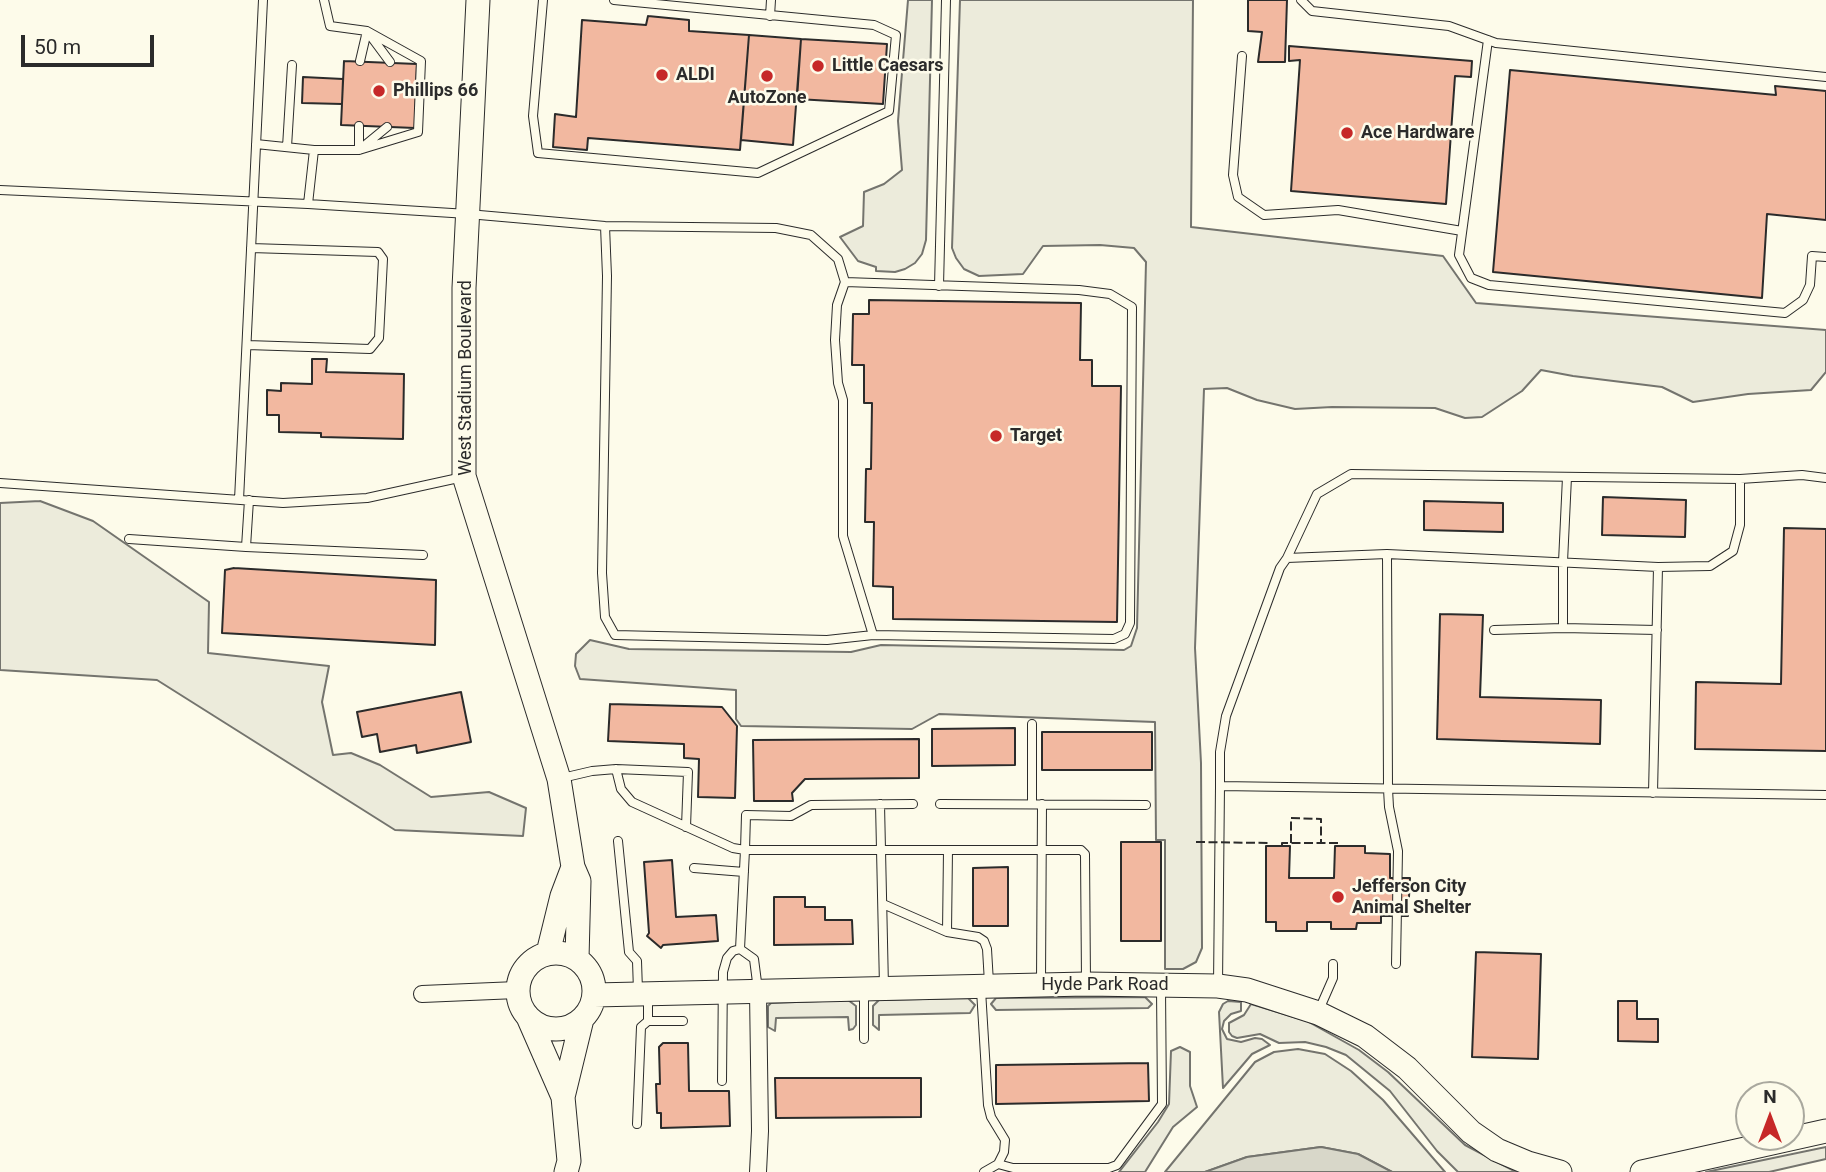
<!DOCTYPE html>
<style>
body{margin:0}
#map{position:relative;width:1826px;height:1172px;overflow:hidden;background:#fdfbea;font-family:Roboto,sans-serif}
canvas{display:block}
.north{position:absolute;left:1735px;top:1081px;width:70px;height:70px;box-sizing:border-box;background:#fdfbea;border:2px solid #a9a89e;border-radius:50%;rotate:0deg;font-size:19px;font-weight:700;line-height:28px;text-align:center;color:#2b2b2b}
.north::after{content:'';display:block;margin:auto;width:24px;height:32px;background:#c62828;clip-path:polygon(50% 0,100% 100%,50% 72%,0 100%)}
.scale{position:absolute;left:21px;top:35px;width:133px;height:32px;box-sizing:border-box;border:4px solid #2b2b2b;border-top:0;padding-left:9px;font-size:21px;line-height:24px;white-space:nowrap;color:#2b2b2b;-webkit-text-stroke:5px #fdfbea;paint-order:stroke}
</style>
<div id="map">
<canvas width="1826" height="1172"></canvas>
<div class="north">N</div>
<div class="scale">50 m</div>
</div>
<script>
const g = document.querySelector('canvas').getContext('2d');
g.lineJoin = 'round';
function fillPath(path, color) {
  g.fillStyle = color;
  g.fill(path, 'evenodd');
}
function poly(rows) {
  const path = new Path2D();
  for (const r of rows) {
    if (r.length === 3) {
      path.moveTo(r[0] + r[2], r[1]);
      path.arc(r[0], r[1], r[2], 0, 2 * Math.PI);
      continue;
    }
    path.moveTo(r[0], r[1]);
    for (let i = 2; i < r.length; i += 2) path.lineTo(r[i], r[i + 1]);
  }
  return path;
}
function stroke(path, color, width, dash) {
  g.strokeStyle = color;
  g.lineWidth = width;
  g.lineCap = dash ? 'butt' : 'round';
  g.setLineDash(dash || []);
  g.stroke(path);
}
function drawText(font, color, halo, rows, align = 'center') {
  g.font = font + ' Roboto,sans-serif';
  g.lineWidth = 5;
  g.setLineDash([]);
  g.textBaseline = 'middle';
  g.strokeStyle = halo;
  g.fillStyle = color;
  for (const [text, x, y, turn = 0] of rows) {
    g.save();
    g.translate(x, y);
    g.rotate((+turn || 0) * Math.PI / 180);
    g.textAlign = isNaN(turn) ? turn : align;
    if (halo) g.strokeText(text, 0, 0);
    g.fillText(text, 0, 0);
    g.restore();
  }
}
const green = poly([
 [908,0,932,0,926,240,922,254,915,263,905,269,895,272,876,271,876,267,858,261,840,237,863,226,864,192,884,184,902,170,898,121,908,0],
 [960,0,1193,0,1191,227,1443,256,1476,303,1826,330,1826,372,1811,390,1748,394,1693,402,1662,387,1573,376,1541,370,1522,391,1482,417,1465,418,1435,408,1332,407,1295,409,1257,400,1227,388,1204,389,1195,648,1201,763,1202,948,1196,962,1183,969,1165,969,1165,840,1156,840,1155,722,939,714,912,729,741,726,736,719,736,690,580,679,575,666,576,654,590,640,629,649,851,652,881,645,1124,650,1131,646,1137,628,1146,262,1134,248,1100,245,1043,246,1023,274,979,276,964,269,956,258,952,248,960,0],
 [40,501,93,521,209,602,208,653,329,666,322,702,333,755,351,753,380,765,431,797,489,792,526,808,523,836,395,830,157,680,0,670,0,503,40,501],
 [1145,997,1152,1004,1148,1008,996,1010,991,1004,996,998,1145,997],
 [968,998,975,1005,970,1013,879,1015,879,1030,873,1025,873,1006,879,1000,968,998],
 [848,1000,856,1006,856,1025,853,1029,849,1030,848,1017,776,1018,775,1031,768,1027,768,1006,771,1003,848,1000],
 [1228,1001,1241,1002,1241,1011,1231,1014,1224,1021,1222,1029,1227,1039,1241,1042,1255,1038,1262,1039,1270,1045,1252,1054,1223,1088,1219,1012,1223,1004,1228,1001],
 [1251,1004,1307,1021,1359,1050,1388,1072,1465,1145,1516,1172,1458,1172,1437,1151,1390,1091,1346,1055,1326,1047,1305,1042,1279,1043,1260,1034,1237,1038,1232,1036,1229,1032,1229,1023,1244,1015,1251,1004],
 [1180,1047,1190,1052,1190,1086,1197,1107,1173,1127,1145,1172,1119,1172,1158,1122,1169,1104,1171,1051,1180,1047],
 [1298,1049,1325,1054,1351,1071,1383,1100,1445,1172,1392,1172,1358,1154,1321,1147,1247,1157,1205,1172,1165,1172,1255,1062,1274,1052,1298,1049],
 [1826,1147,1826,1159,1769,1172,1706,1172,1826,1147]
]);
const water = poly([
 [1321,1147,1358,1154,1392,1172,1205,1172,1247,1157,1321,1147]
]);
const building = poly([
 [1248,0,1287,0,1285,62,1258,62,1262,32,1248,31,1248,0],
 [648,16,689,20,689,31,749,35,740,150,588,138,587,150,553,147,555,114,576,117,582,20,646,25,648,16],
 [749,35,801,39,793,145,741,140,749,35],
 [801,39,887,44,883,104,797,99,801,39],
 [1289,46,1472,61,1471,77,1455,76,1446,204,1291,191,1300,60,1289,61,1289,46],
 [344,61,417,64,415,128,341,125,344,61],
 [1510,70,1776,95,1775,86,1826,91,1826,220,1767,214,1762,298,1493,272,1510,70],
 [303,77,343,79,342,104,302,103,303,77],
 [869,300,1081,303,1080,360,1092,360,1092,386,1121,386,1117,622,893,619,893,587,873,586,874,522,865,522,866,469,871,469,872,403,864,403,864,365,852,365,853,314,869,314,869,300],
 [312,359,327,359,326,372,404,374,403,439,321,437,321,433,279,432,279,415,267,415,267,390,281,391,281,383,312,384,312,359],
 [1603,497,1686,500,1685,537,1602,535,1603,497],
 [1424,501,1503,503,1503,532,1424,530,1424,501],
 [1784,528,1826,529,1826,751,1695,749,1696,682,1781,684,1784,528],
 [234,568,436,580,435,645,222,633,225,570,234,568],
 [1440,614,1483,615,1480,697,1601,700,1600,744,1437,739,1440,614],
 [461,692,471,742,417,753,416,745,380,752,377,734,362,737,357,712,461,692],
 [610,704,722,707,737,726,735,798,698,797,699,759,684,758,684,744,608,741,610,704],
 [1015,728,1015,765,932,766,932,729,1015,728],
 [1042,732,1152,732,1152,770,1042,770,1042,732],
 [919,739,919,778,805,779,792,793,793,801,754,801,753,740,919,739],
 [1121,842,1161,842,1161,941,1121,941,1121,842],
 [1266,846,1290,846,1289,878,1334,878,1335,846,1365,846,1365,853,1390,854,1390,878,1410,878,1408,916,1381,916,1381,923,1357,923,1356,929,1331,929,1331,922,1307,922,1307,931,1276,931,1276,922,1266,922,1266,846],
 [672,860,676,917,716,915,718,941,663,945,661,948,647,936,649,933,644,862,672,860],
 [1008,867,1008,926,973,926,973,868,1008,867],
 [774,897,805,897,805,907,825,907,825,920,852,920,853,944,774,945,774,897],
 [1476,952,1541,954,1538,1059,1472,1057,1476,952],
 [1618,1001,1637,1001,1637,1019,1658,1019,1658,1042,1618,1041,1618,1001],
 [663,1043,688,1043,689,1091,729,1091,730,1126,661,1128,661,1113,657,1113,656,1084,660,1084,659,1047,663,1043],
 [1148,1063,1149,1101,996,1104,996,1065,1148,1063],
 [775,1078,921,1078,921,1117,776,1118,775,1078]
]);
const lane = poly([
 [324,0,330,26,367,31,421,61,418,132,359,150,387,127],
 [543,0,533,116,538,153,758,173,889,111,896,35,874,25,614,0],
 [1301,0,1312,11,1449,26,1496,43,1826,77],
 [770,16,771,0],
 [1488,40,1459,255,1471,278,1489,285,1785,313,1803,300,1810,285,1812,256,1826,257],
 [1242,56,1233,175,1238,197,1264,215,1338,210,1462,231],
 [360,61,367,31,390,62],
 [256,144,314,150,308,204],
 [287,147,292,65],
 [314,150,359,150,359,126],
 [0,190,308,204,468,214,605,226,776,228,811,235,838,259,845,282,837,305,835,340,838,383,843,400,843,536,873,635],
 [605,226,607,276,602,573,605,617,615,635,827,640,873,635,1114,639,1125,634,1130,623,1132,307,1110,294,1079,290,845,282],
 [939,286,946,0],
 [247,345,370,349,379,338,383,259,378,252,251,248],
 [1567,477,1563,562,1563,628,1657,630],
 [0,483,283,503,367,498,463,477],
 [239,500,263,0],
 [249,500,246,547,423,555],
 [129,539,246,547],
 [1287,558,1317,494,1351,474,1740,479],
 [1658,567,1710,566,1733,551,1740,525,1740,479,1802,475,1826,478],
 [1494,630,1563,628],
 [1032,724,1032,804],
 [616,769,621,789,632,802,733,848,745,850,746,815,791,816,811,805,913,804],
 [562,778,592,771,616,769,688,772,686,827],
 [1220,786,1220,752,1226,716,1280,568,1287,558,1387,554],
 [880,804,884,987],
 [940,804,1146,805],
 [618,841,629,952,637,961,638,991],
 [694,868,744,872],
 [883,904,947,932,978,937,984,941,987,949,989,983],
 [947,932,948,850],
 [740,949,745,850,1081,850,1085,854,1086,982],
 [1396,964,1398,851,1389,807,1388,789,1387,554,1658,567,1653,793],
 [1041,982,1042,804],
 [1218,985,1220,786,1826,795],
 [864,990,864,1039],
 [981,990,988,1105,991,1117,1005,1140,1004,1152,998,1164,984,1172],
 [648,996,648,1021],
 [1319,1010,1333,978,1333,964],
 [722,1081,723,972,727,958,733,951,740,949,754,959,758,990],
 [637,1124,641,1027,648,1021,683,1021],
 [998,1164,1013,1168,1109,1168,1117,1165,1162,1104,1161,988]
]);
const street = poly([
 [422,994,517,990],
 [758,1172,760,1131,758,992]
]);
const secondary = poly([
 [478,0,464,288,464,476,559,779,573,867,579,881,577,959],
 [556,991,38],
 [548,953,562,896,573,867],
 [594,995,1086,984,1218,986,1247,990,1318,1013,1365,1036,1407,1068,1471,1132,1497,1150,1528,1163,1560,1172],
 [528,1017,563,1097],
 [566,1172,569,1161,563,1097,582,1019],
 [1642,1172,1826,1131]
]);
const fence = poly([
 [1196,842,1269,843],
 [1291,843,1291,818,1321,819,1321,843],
 [1282,846,1282,843,1339,843,1339,846]
]);
const markers = [
 [818,66,7,"#c62828"],
 [662,75,7,"#c62828"],
 [767,76,7,"#c62828"],
 [379,91,7,"#c62828"],
 [1347,133,7,"#c62828"],
 [996,436,7,"#c62828"],
 [1338,897,7,"#c62828"]
];
const poiNames = [
 ["Little Caesars",832,66],
 ["ALDI",676,75],
 ["Phillips 66",393,91],
 ["AutoZone",767,98,"center"],
 ["Ace Hardware",1361,133],
 ["Target",1010,436],
 ["Jefferson City",1352,887],
 ["Animal Shelter",1352,908]
];
const streetNames = [
 ["West Stadium Boulevard",466,378,-90],
 ["Hyde Park Road",1105,985]
];
fillPath(green, '#ecebdb');
stroke(green, '#74746e', 2);
fillPath(water, '#d8d7c9');
stroke(water, '#74746e', 2);
fillPath(building, '#f2b8a0');
stroke(building, '#2b2b2b', 2);
stroke(lane, '#2b2b2b', 10);
stroke(street, '#2b2b2b', 18);
stroke(secondary, '#2b2b2b', 25);
stroke(lane, '#fdfbea', 8);
stroke(street, '#fdfbea', 16);
stroke(secondary, '#fdfbea', 23);
stroke(fence, '#2b2b2b', 2, [9, 3.5]);
for (const [x, y, r, color] of markers) {
  const dot = new Path2D();
  dot.arc(x, y, r, 0, 2 * Math.PI);
  g.fillStyle = color;
  g.fill(dot);
  stroke(dot, '#fdfbea', 2.5);
}
drawText('bold 18px', '#2b2b2b', '#fdfbea', poiNames, 'left');
drawText('18px', '#2b2b2b', '#fdfbea', streetNames);
</script>
